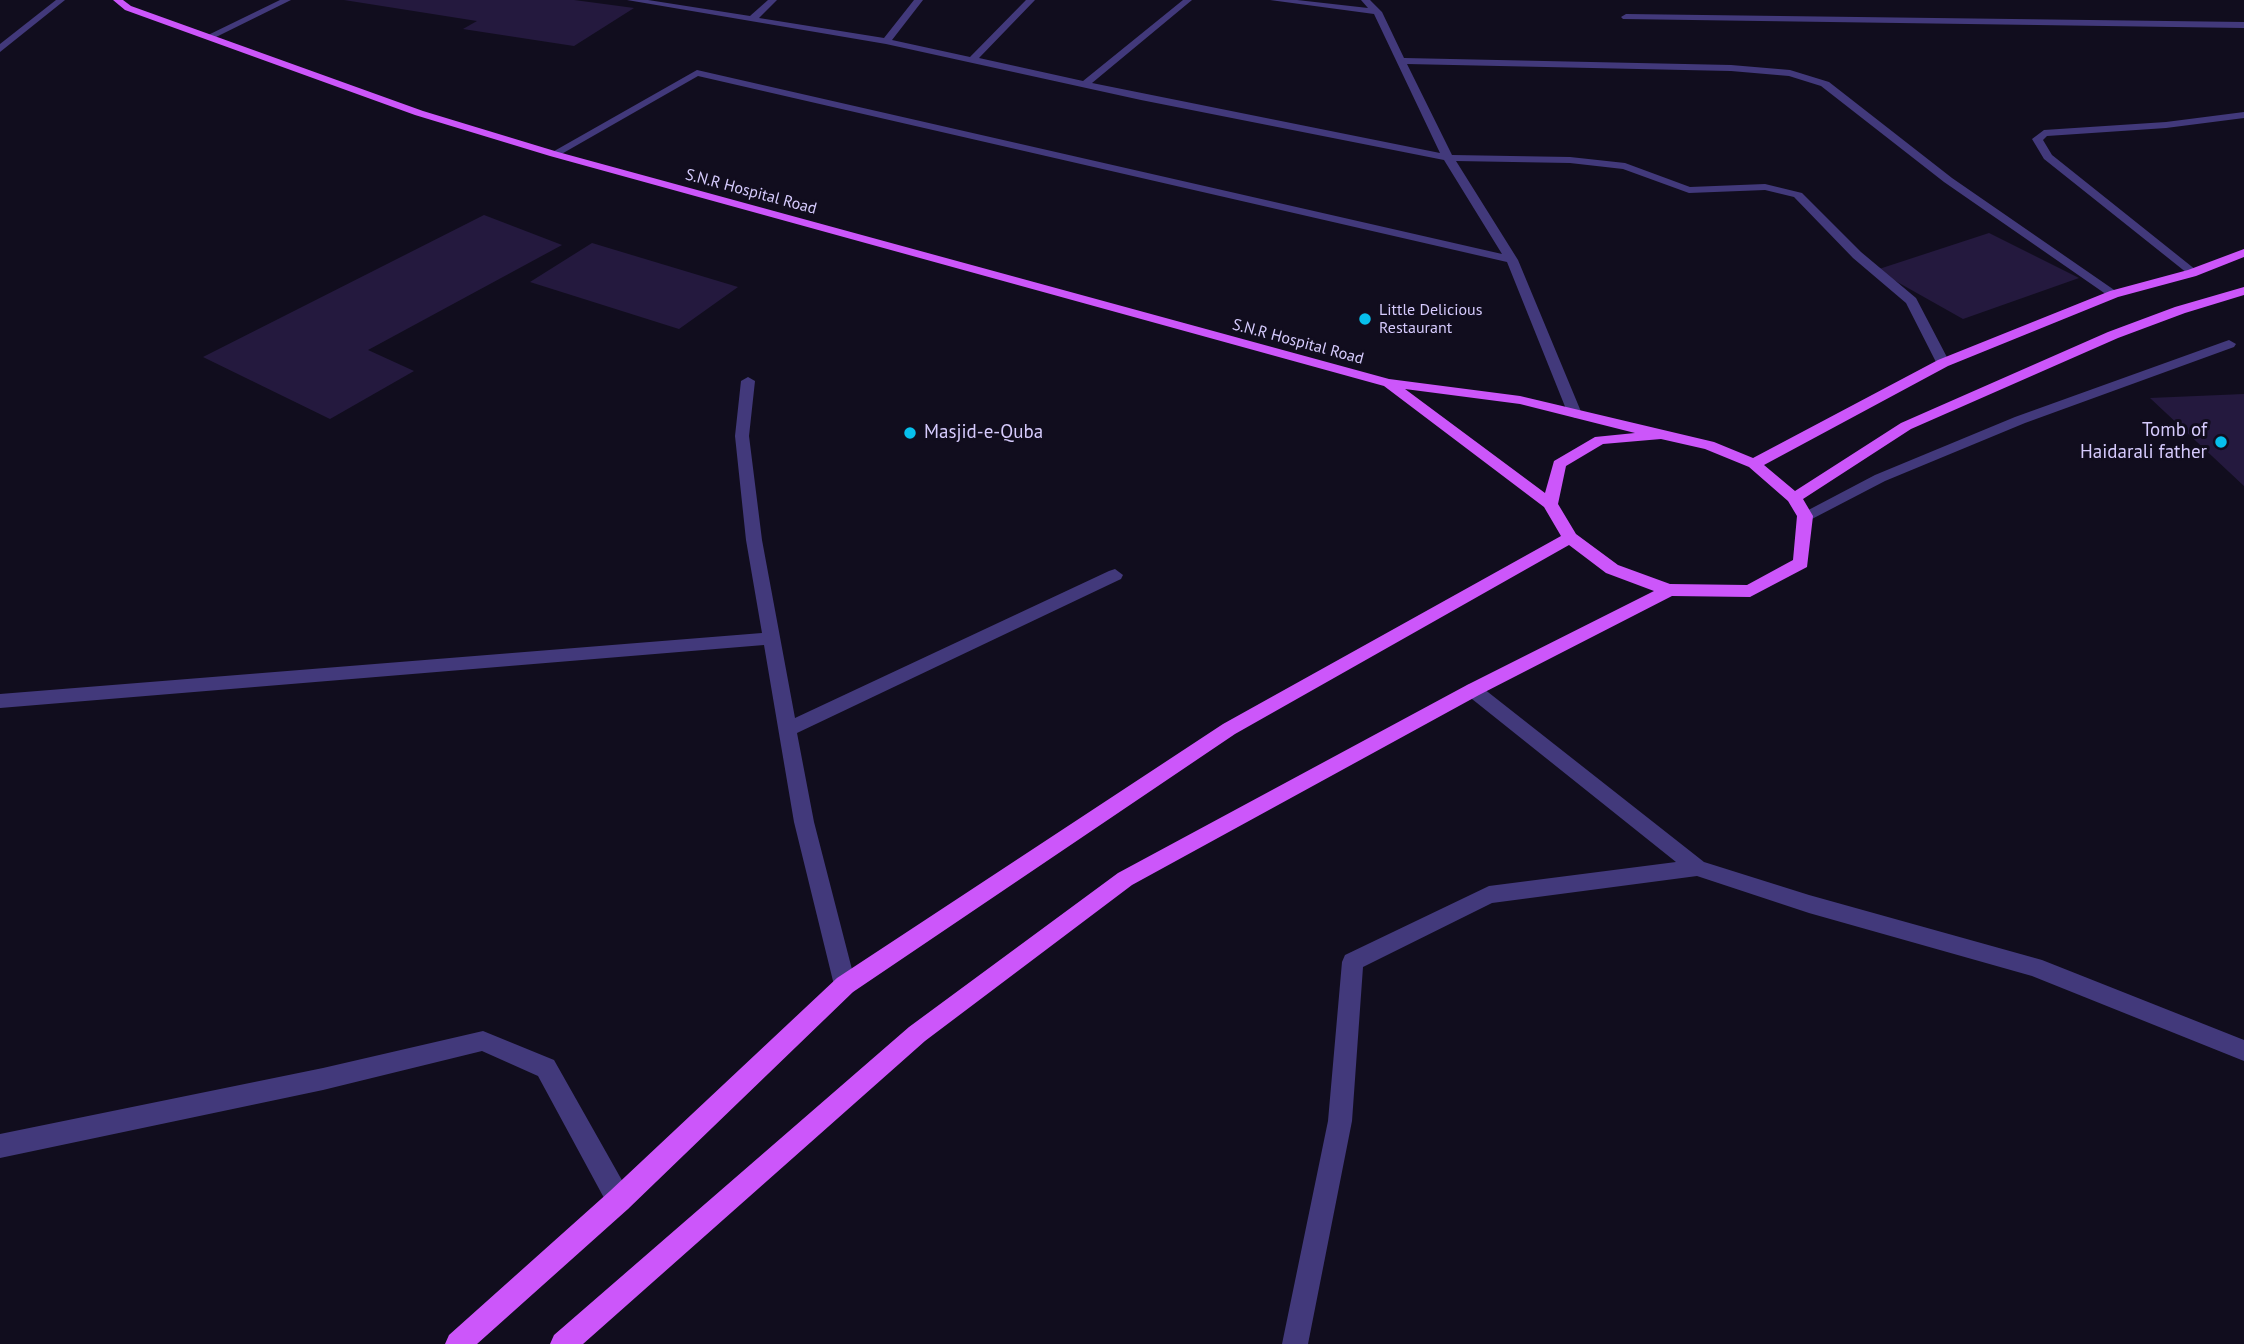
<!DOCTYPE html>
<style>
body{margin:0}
canvas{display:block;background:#110d1e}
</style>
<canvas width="2244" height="1344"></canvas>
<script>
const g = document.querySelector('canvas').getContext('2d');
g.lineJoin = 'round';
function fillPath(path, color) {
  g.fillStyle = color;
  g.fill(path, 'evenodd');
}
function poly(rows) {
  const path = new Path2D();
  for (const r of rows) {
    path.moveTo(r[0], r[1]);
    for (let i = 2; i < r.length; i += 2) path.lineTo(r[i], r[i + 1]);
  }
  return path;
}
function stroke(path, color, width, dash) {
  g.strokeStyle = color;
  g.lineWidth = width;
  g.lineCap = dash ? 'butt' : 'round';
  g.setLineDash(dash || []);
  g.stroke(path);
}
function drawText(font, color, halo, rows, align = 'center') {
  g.font = font + ' "PT Sans",sans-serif';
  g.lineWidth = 6;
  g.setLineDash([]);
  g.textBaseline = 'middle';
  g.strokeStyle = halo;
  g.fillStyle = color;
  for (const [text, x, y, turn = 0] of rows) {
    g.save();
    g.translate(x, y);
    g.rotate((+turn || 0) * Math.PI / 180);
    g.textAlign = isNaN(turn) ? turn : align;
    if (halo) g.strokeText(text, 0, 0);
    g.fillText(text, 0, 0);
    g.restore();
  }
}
const building = poly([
 [344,0,574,0,634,8,574,46,463,29,477,21],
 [484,215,562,245,368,350,414,371,330,419,203,357],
 [1989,233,2079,278,1963,319,1876,270],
 [592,243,738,287,679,329,530,282],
 [2244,394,2244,486,2150,398]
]);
const minor = poly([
 [56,0,65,0,0,52,0,44,56,0],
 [280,0,291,0,212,39,204,37,280,0],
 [627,0,648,0,750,16,768,0,777,0,759,18,884,38,914,0,923,0,892,40,970,57,1026,0,1035,0,979,58,1083,81,1183,0,1192,0,1092,83,1440,153,1374,14,1270,0,1297,0,1368,8,1361,0,1370,0,1382,12,1404,58,1731,65,1790,70,1829,82,1952,178,2120,294,2114,298,2110,297,1944,182,1821,86,1789,76,1731,71,1407,64,1452,155,1570,157,1625,163,1690,187,1765,184,1802,193,1861,252,1916,298,1950,363,1943,367,1938,366,1906,303,1853,258,1794,197,1765,190,1689,193,1623,169,1570,163,1456,161,1518,260,1582,414,1575,418,1568,414,1507,262,698,76,558,156,549,154,697,70,1502,254,1444,160,1141,100,886,44,627,0],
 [1626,14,2244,22,2244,28,1623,19,1621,17,1626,14],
 [2244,112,2244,118,2166,128,2047,136,2043,140,2052,155,2196,270,2198,273,2192,277,2044,159,2032,139,2044,130,2166,122,2244,112],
 [2229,340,2236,344,2234,347,2025,423,1885,481,1810,520,1800,520,1797,516,1875,475,2015,417,2229,340],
 [748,377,755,381,749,436,762,540,795,718,1109,571,1115,569,1123,575,1121,579,797,733,814,822,856,985,853,992,845,995,837,992,834,985,794,822,764,645,0,708,0,694,762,633,746,540,735,436,741,381,748,377],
 [1473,683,1479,685,1704,862,1809,895,2042,960,2244,1040,2244,1061,2032,976,1809,913,1697,876,1492,903,1363,967,1352,1121,1308,1344,1282,1344,1328,1121,1342,962,1345,955,1489,886,1676,862,1467,695,1464,690,1467,685,1473,683],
 [483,1031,554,1060,628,1191,631,1200,628,1209,619,1212,610,1209,538,1076,482,1051,323,1090,0,1158,0,1134,323,1068,483,1031]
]);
const major = poly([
 [113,0,123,0,131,6,423,111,558,152,1389,379,1520,396,1714,442,1753,458,1938,360,2110,291,2188,270,2244,249,2244,257,2196,276,2118,297,1948,366,1764,465,1795,491,1901,423,2108,332,2175,307,2244,287,2244,295,2185,313,2118,338,1911,429,1803,499,1813,516,1807,567,1750,597,1672,596,1479,695,1132,885,925,1041,583,1344,550,1344,554,1335,909,1027,1118,873,1467,685,1654,591,1606,573,1569,545,1235,734,853,992,628,1209,477,1344,445,1344,449,1335,610,1191,837,978,1223,724,1561,536,1544,507,1384,386,550,156,415,115,125,10,113,0],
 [1405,389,1520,404,1635,433,1595,437,1554,461,1545,493,1405,389],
 [1661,439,1705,449,1749,467,1788,501,1797,516,1793,560,1747,585,1670,584,1618,565,1576,534,1558,504,1566,466,1603,444,1661,439]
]);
const markers = [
 [1365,319,7,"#07c0ed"],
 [910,433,7,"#07c0ed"],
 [2221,442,7,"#07c0ed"]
];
const farStreetnames = [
 ["S.N.R Hospital Road",751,192,15],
 ["S.N.R Hospital Road",1298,342,15]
];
const farPoinames = [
 ["Little Delicious",1379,310],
 ["Restaurant",1379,328]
];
const poiNames = [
 ["Tomb of",2207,431],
 ["Haidarali father",2207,453],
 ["Masjid-e-Quba",924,433,"left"]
];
fillPath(building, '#24193e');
fillPath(minor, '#42397b');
fillPath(major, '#cc56fa');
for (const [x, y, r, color] of markers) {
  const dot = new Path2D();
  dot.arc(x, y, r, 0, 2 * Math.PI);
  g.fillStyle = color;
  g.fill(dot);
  stroke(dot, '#110d1e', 2.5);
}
drawText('16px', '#d6cbfd', '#110d1e', farStreetnames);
drawText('16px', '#d6cbfd', '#110d1e', farPoinames, 'left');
drawText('19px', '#d6cbfd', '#110d1e', poiNames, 'right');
</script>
